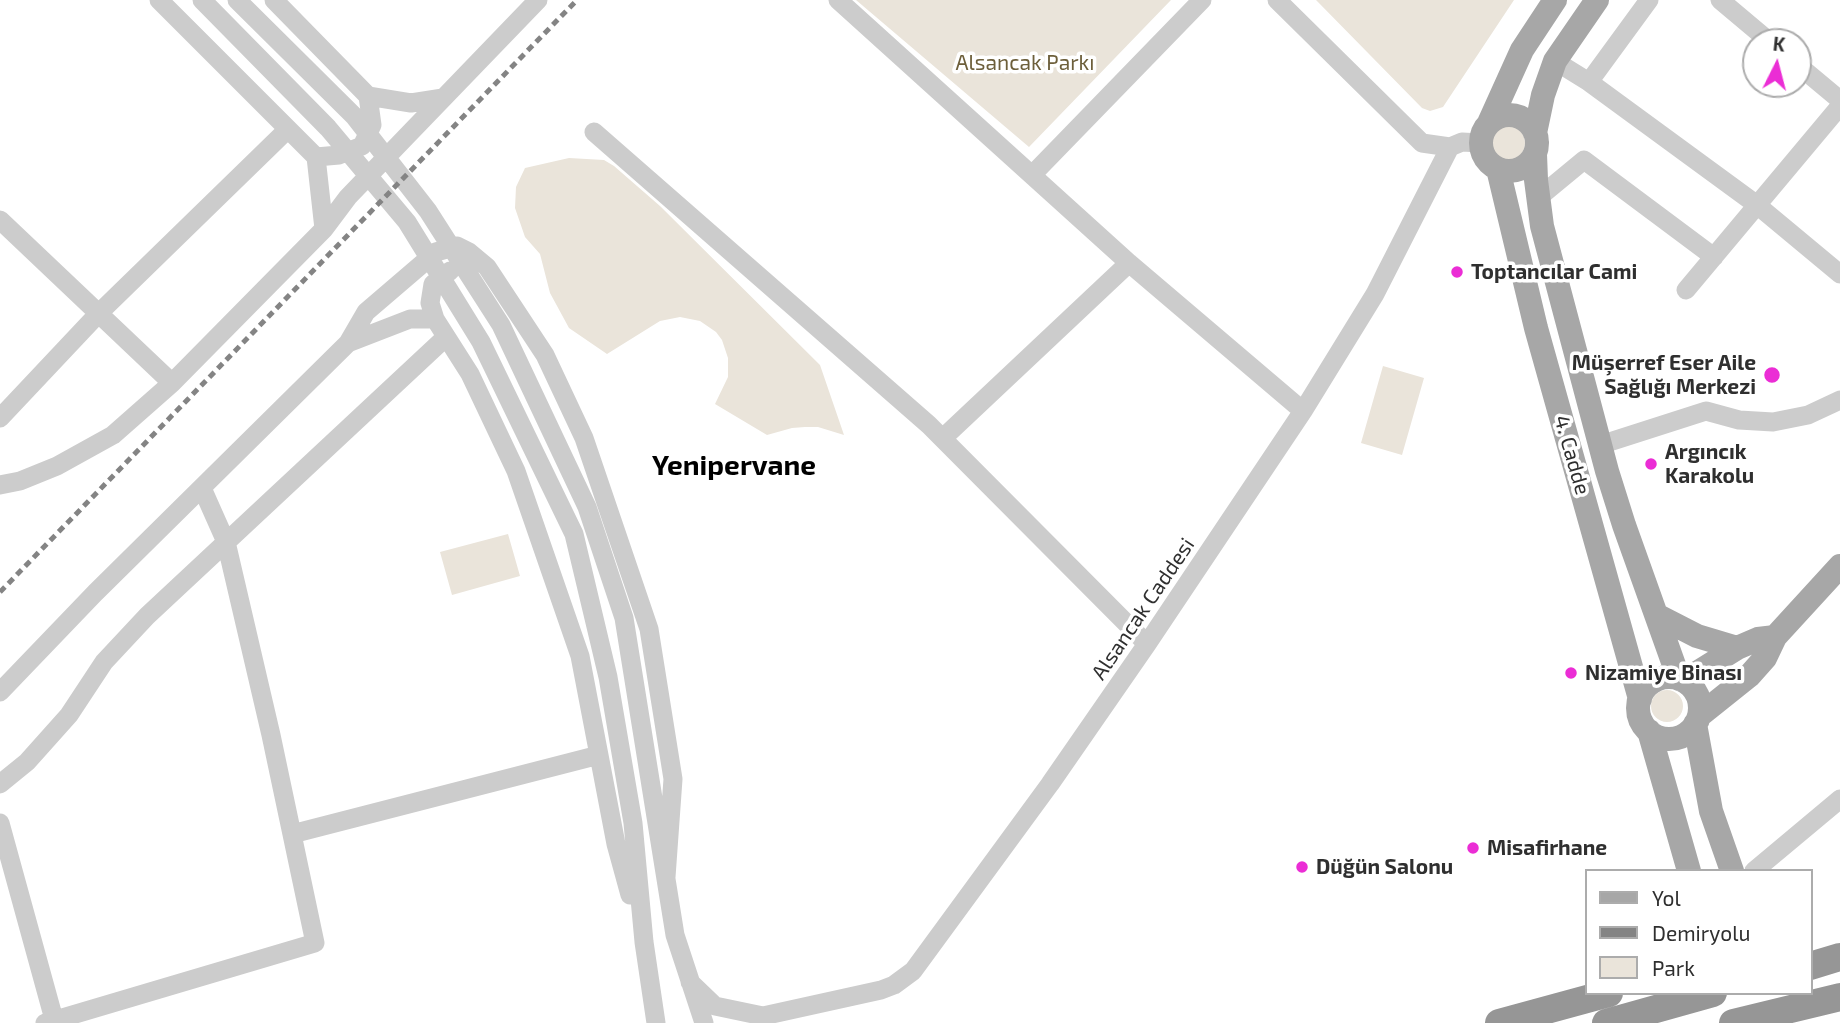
<!DOCTYPE html>
<meta charset="utf-8">
<style>
body{margin:0}
#map{position:relative;width:1840px;height:1023px;overflow:hidden;background:#fff;font-family:"Exo 2",sans-serif}
canvas{display:block}
.legend{position:absolute;left:1585px;top:869px;width:228px;height:126px;box-sizing:border-box;background:#fff;border:2px solid #acacac;margin:0;padding:9px 12px;list-style:none;font-size:21px;color:#2f2f2f}
.legend li{display:flex;align-items:center;gap:14px;height:35px}
.legend b{width:35px;border:2px solid #acacac}
.north{position:absolute;left:1742px;top:28px;width:70px;height:70px;box-sizing:border-box;background:#fff;border:2px solid #acacac;border-radius:50%;rotate:6deg;font-size:19px;font-weight:700;line-height:28px;text-align:center;color:#2f2f2f}
.north::after{content:'';display:block;margin:auto;width:24px;height:32px;background:#eb2dd5;clip-path:polygon(50% 0,100% 100%,50% 72%,0 100%)}
</style>
<div id="map">
<canvas width="1840" height="1023"></canvas>
<ul class="legend">
<li><b style="height:9px;background:#a7a7a7"></b>Yol</li>
<li><b style="height:9px;background:#848484"></b>Demiryolu</li>
<li><b style="height:19px;background:#eae4da"></b>Park</li>
</ul>
<div class="north">K</div>
</div>
<script>
const g = document.querySelector('canvas').getContext('2d');
g.lineJoin = 'round';
function fillPath(path, color) {
  g.fillStyle = color;
  g.fill(path, 'evenodd');
}
function poly(rows) {
  const path = new Path2D();
  for (const r of rows) {
    if (r.length === 3) {
      path.moveTo(r[0] + r[2], r[1]);
      path.arc(r[0], r[1], r[2], 0, 2 * Math.PI);
      continue;
    }
    path.moveTo(r[0], r[1]);
    for (let i = 2; i < r.length; i += 2) path.lineTo(r[i], r[i + 1]);
  }
  return path;
}
function stroke(path, color, width, dash) {
  g.strokeStyle = color;
  g.lineWidth = width;
  g.lineCap = dash ? 'butt' : 'round';
  g.setLineDash(dash || []);
  g.stroke(path);
}
function drawText(font, color, halo, rows, align = 'center') {
  g.font = font + ' "Exo 2",sans-serif';
  g.lineWidth = 7;
  g.setLineDash([]);
  g.textBaseline = 'middle';
  g.strokeStyle = halo;
  g.fillStyle = color;
  for (const [text, x, y, turn = 0] of rows) {
    g.save();
    g.translate(x, y);
    g.rotate((+turn || 0) * Math.PI / 180);
    g.textAlign = isNaN(turn) ? turn : align;
    if (halo) g.strokeText(text, 0, 0);
    g.fillText(text, 0, 0);
    g.restore();
  }
}
const green = poly([
 [856,0,1171,0,1029,147],
 [1316,0,1514,0,1443,107,1430,111,1422,108],
 [1507,143,18],
 [569,158,604,160,614,166,660,206,820,365,844,435,818,427,805,427,792,428,767,435,715,404,728,377,728,358,722,340,716,332,700,321,680,317,660,321,607,354,569,328,550,293,540,254,525,237,515,208,516,187,525,168],
 [1383,366,1424,378,1402,455,1361,443],
 [508,534,520,576,452,595,440,552],
 [1667,706,16]
]);
const minor = poly([
 [159,0,316,157,324,229],
 [202,0,328,128,407,222,481,342,574,534,608,677,633,823,644,942,656,1023],
 [237,0,354,116,428,211,501,325,587,507,624,618,675,935,704,1023],
 [274,0,368,96,411,103,443,98],
 [838,0,1129,263,1303,411],
 [1277,0,1422,143,1450,147],
 [1720,0,1770,42],
 [1555,61,1589,82,1757,205,1840,274],
 [1798,65,1840,100],
 [1589,82,1649,0],
 [594,132,929,425,1147,644],
 [316,157,339,155,362,146,372,125,368,96],
 [1033,174,1202,0],
 [1538,198,1584,160,1714,257],
 [0,220,172,383],
 [450,271,433,284,430,303,435,319,470,374,516,471,580,656,616,844,630,895],
 [1686,290,1840,106],
 [348,343,410,319,435,319],
 [0,418,98,314,288,129],
 [943,438,1129,263],
 [1600,445,1706,411,1739,420,1773,422,1808,415,1840,400],
 [0,485,20,481,57,466,113,435,172,383,324,229,348,197,538,0],
 [0,692,95,593,348,343,366,312,436,252,457,246,469,252,487,267,545,355,584,438,649,629,673,779,666,877],
 [0,784,27,762,69,715,104,662,147,616,446,337],
 [0,823,55,1023],
 [292,834,599,755],
 [1754,871,1840,799],
 [690,982,715,1006,763,1016,881,990,894,985,913,971,1050,784,1147,644,1303,411,1375,294,1450,147,1462,142,1480,143],
 [45,1023,315,943,271,735,226,542,202,488]
]);
const major = poly([
 [1509,143,28],
 [1489,123,1522,50,1555,0],
 [1535,133,1543,95,1555,61,1597,0],
 [1535,154,1536,180,1542,226,1607,471,1624,525,1679,679],
 [1498,169,1536,328,1640,699],
 [1658,616,1697,636,1737,648],
 [1669,708,31],
 [1684,681,1737,648,1758,639,1775,637],
 [1699,716,1749,676,1765,658,1775,637,1840,566],
 [1695,724,1711,811,1732,871],
 [1649,731,1689,871]
]);
const highway = poly([
 [1810,966,1840,957],
 [1499,1023,1609,993],
 [1606,1023,1713,993],
 [1733,1023,1840,997]
]);
const rail = poly([
 [0,592,577,0]
]);
const markers = [
 [1457,272,7,"#eb2dd5"],
 [1772,375,9,"#eb2dd5"],
 [1651,464,7,"#eb2dd5"],
 [1571,673,7,"#eb2dd5"],
 [1473,848,7,"#eb2dd5"],
 [1302,867,7,"#eb2dd5"]
];
const parkNames = [
 ["Alsancak Parkı",1025,63]
];
const poiNames = [
 ["Toptancılar Cami",1471,272],
 ["Müşerref Eser Aile",1756,363,"right"],
 ["Sağlığı Merkezi",1756,387,"right"],
 ["Argıncık",1665,452],
 ["Karakolu",1665,476],
 ["Nizamiye Binası",1585,673],
 ["Misafirhane",1487,848],
 ["Düğün Salonu",1316,867]
];
const streetNames = [
 ["4. Cadde",1572,455,74],
 ["Alsancak Caddesi",1143,609,-56]
];
const districtNames = [
 ["Yenipervane",734,466]
];
fillPath(green, '#eae4da');
stroke(minor, '#ccc', 19);
stroke(major, '#a7a7a7', 24);
stroke(highway, '#969696', 28);
stroke(rail, '#848484', 5, [7, 5]);
for (const [x, y, r, color] of markers) {
  const dot = new Path2D();
  dot.arc(x, y, r, 0, 2 * Math.PI);
  g.fillStyle = color;
  g.fill(dot);
  stroke(dot, '#fff', 2.5);
}
drawText('21px', '#6d5f3b', '#fff', parkNames);
drawText('bold 21px', '#2f2f2f', '#fff', poiNames, 'left');
drawText('21px', '#2f2f2f', '#fff', streetNames);
drawText('bold 28px', '#000', '#fff', districtNames);
</script>
